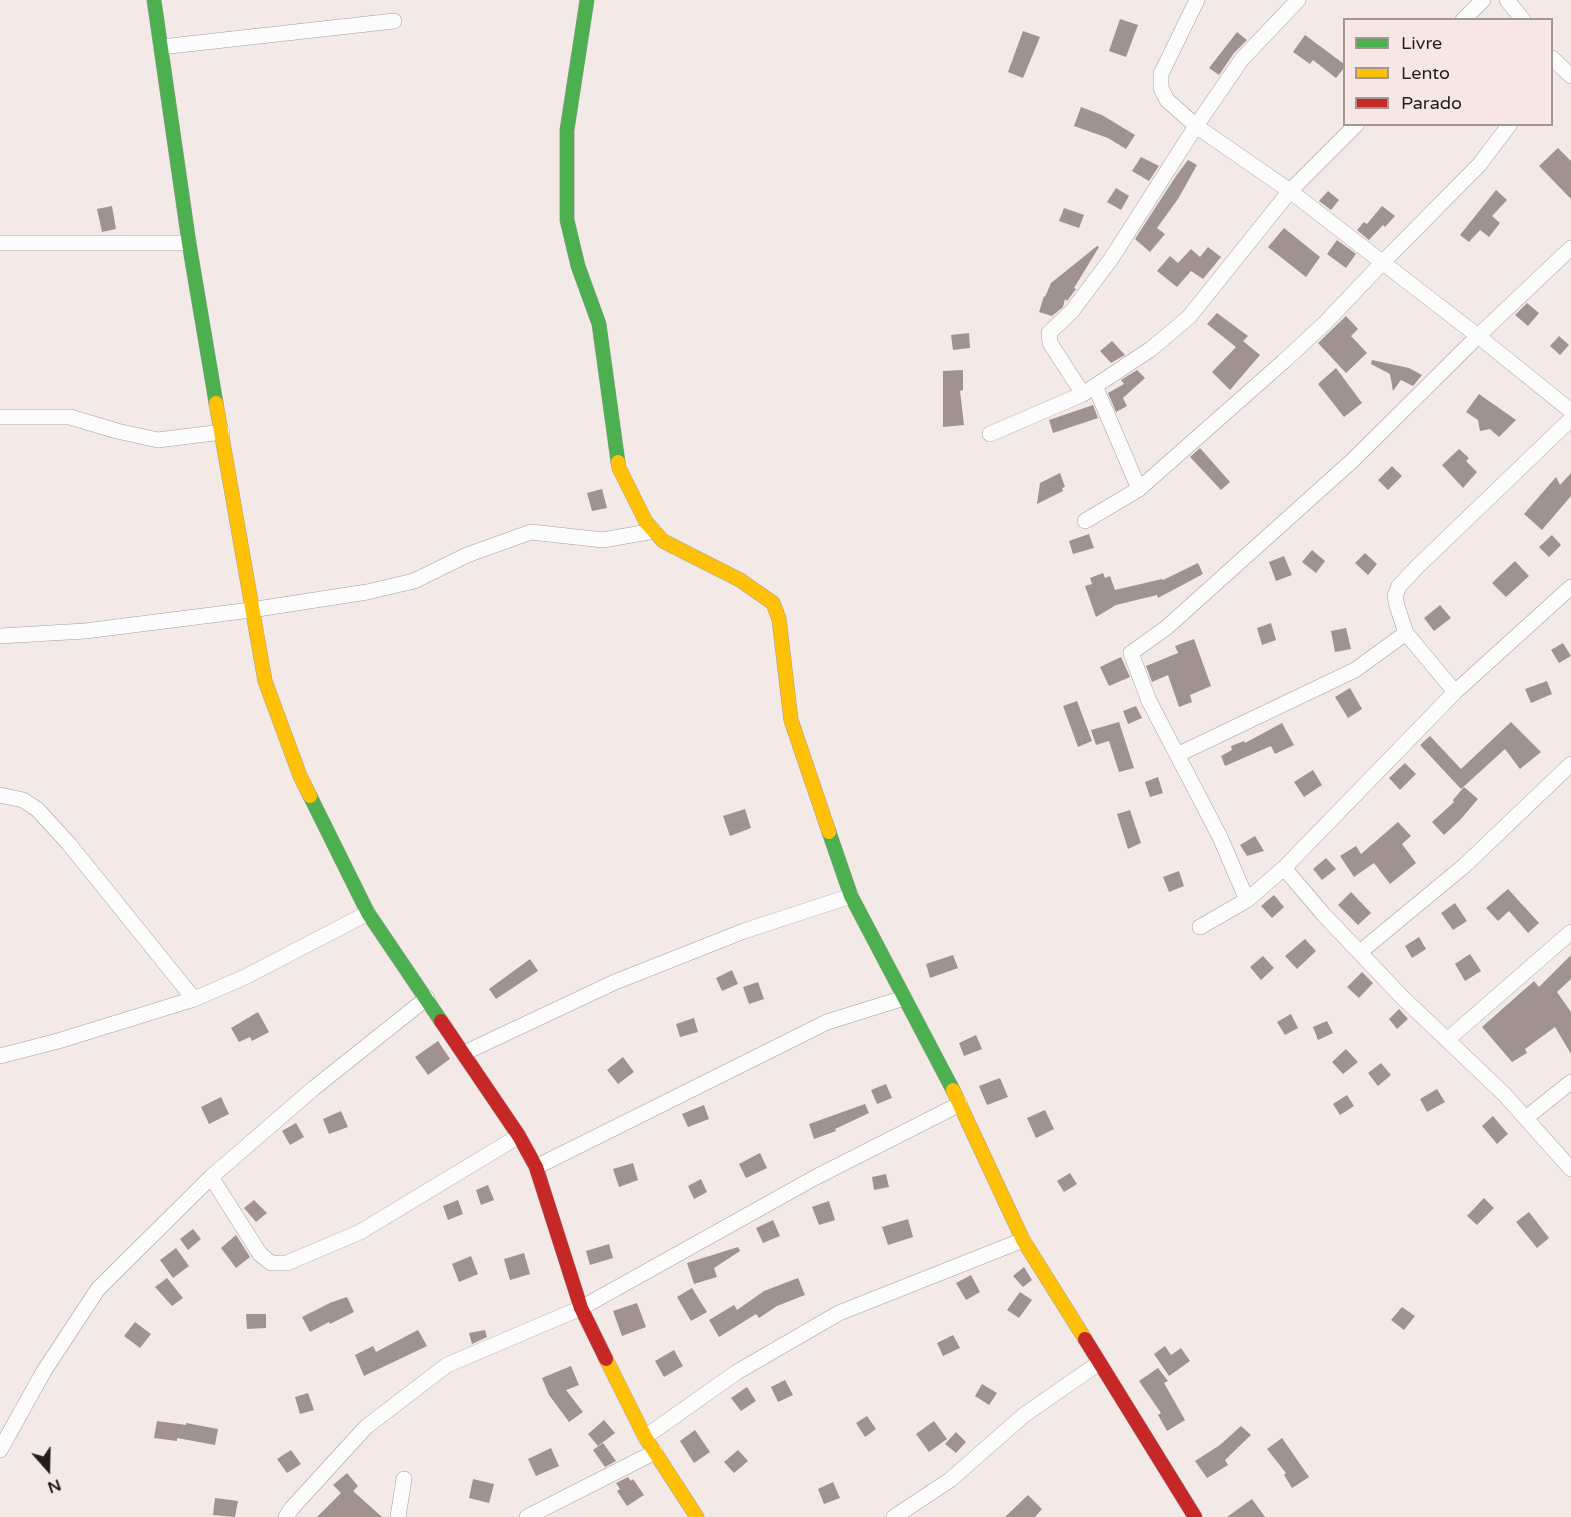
<!DOCTYPE html>
<style>
body{margin:0}
#map{position:relative;width:1571px;height:1517px;overflow:hidden;background:#f3eae8;font-family:"Varela Round",sans-serif}
canvas{display:block}
.legend{position:absolute;left:1343px;top:18px;width:210px;height:108px;box-sizing:border-box;background:#f7e7e4;border:2px solid #a29694;margin:0;padding:8px 10px;list-style:none;font-size:18px;color:#221c1b}
.legend li{display:flex;align-items:center;gap:12px;height:30px}
.legend b{width:30px;border:2px solid #a29694}
.north{position:absolute;left:18px;top:1439px;width:60px;height:60px;-webkit-text-stroke:4px #f7e7e4;paint-order:stroke;rotate:160deg;font-size:16px;font-weight:700;line-height:24px;text-align:center;color:#221c1b}
.north::after{content:'';display:block;margin:auto;width:21px;height:27px;background:#221c1b;clip-path:polygon(50% 0,100% 100%,50% 72%,0 100%)}
</style>
<div id="map">
<canvas width="1571" height="1517"></canvas>
<ul class="legend">
<li><b style="height:8px;background:#4caf50"></b>Livre</li>
<li><b style="height:8px;background:#ffc107"></b>Lento</li>
<li><b style="height:8px;background:#c62828"></b>Parado</li>
</ul>
<div class="north">N</div>
</div>
<script>
const g = document.querySelector('canvas').getContext('2d');
g.lineJoin = 'round';
function fillPath(path, color) {
  g.fillStyle = color;
  g.fill(path, 'evenodd');
}
function poly(rows) {
  const path = new Path2D();
  for (const r of rows) {
    path.moveTo(r[0], r[1]);
    for (let i = 2; i < r.length; i += 2) path.lineTo(r[i], r[i + 1]);
  }
  return path;
}
function stroke(path, color, width, dash) {
  g.strokeStyle = color;
  g.lineWidth = width;
  g.lineCap = dash ? 'butt' : 'round';
  g.setLineDash(dash || []);
  g.stroke(path);
}
const building = poly([
 [1120,19,1138,25,1126,57,1109,51],
 [1023,31,1040,37,1023,78,1008,72],
 [1237,32,1247,40,1234,53,1219,75,1209,68],
 [1305,35,1344,64,1344,68,1336,78,1313,60,1310,64,1293,52],
 [1081,107,1102,115,1135,135,1126,149,1108,138,1074,126],
 [1558,148,1571,161,1571,199,1539,166],
 [1141,157,1159,166,1149,181,1132,171],
 [1188,160,1197,165,1178,199,1157,228,1165,234,1150,252,1135,239,1176,176],
 [1116,188,1129,196,1121,210,1107,202],
 [1496,190,1507,200,1492,216,1500,223,1489,237,1480,230,1469,242,1460,235],
 [1328,191,1339,200,1331,210,1319,201],
 [112,206,116,229,102,232,97,209],
 [1382,206,1395,216,1385,227,1383,225,1369,240,1357,230,1364,222,1367,224],
 [1064,208,1084,215,1079,228,1059,221],
 [1284,228,1320,257,1306,277,1268,247],
 [1337,240,1356,254,1346,268,1327,254],
 [1097,246,1099,247,1074,288,1076,289,1067,301,1065,299,1063,307,1052,316,1039,312,1044,296,1045,297,1051,283],
 [1208,247,1221,257,1203,279,1191,271,1177,287,1157,271,1170,256,1178,263,1191,249,1200,257],
 [1527,303,1539,313,1528,326,1515,315],
 [1217,313,1248,336,1243,341,1260,355,1230,390,1212,372,1236,347,1207,324],
 [1346,316,1358,329,1351,336,1367,353,1346,373,1318,343],
 [969,333,970,348,953,350,951,335],
 [1559,336,1569,345,1560,355,1550,346],
 [1112,341,1125,355,1111,363,1100,351],
 [1372,360,1409,368,1422,375,1413,386,1401,380,1393,391,1390,374,1371,364],
 [1336,368,1362,403,1344,417,1318,384],
 [963,370,963,390,960,391,964,425,943,427,943,371],
 [1137,370,1145,378,1123,398,1127,406,1116,412,1108,393,1124,384,1121,380],
 [1479,394,1516,420,1499,437,1490,429,1480,431,1478,420,1466,412],
 [1093,405,1098,418,1053,433,1049,420],
 [1200,448,1230,482,1221,490,1190,457],
 [1459,449,1469,458,1466,461,1477,472,1463,488,1442,465],
 [1392,466,1402,476,1388,490,1378,480],
 [1060,473,1065,487,1062,488,1063,491,1037,504,1040,483],
 [1571,473,1571,496,1542,530,1524,514,1556,477,1560,485],
 [602,489,607,508,592,511,587,493],
 [1089,534,1094,548,1073,554,1069,541],
 [1552,535,1561,545,1549,557,1539,547],
 [1312,550,1325,561,1316,573,1302,562],
 [1365,553,1377,564,1368,575,1355,563],
 [1284,556,1292,575,1276,581,1269,562],
 [1515,561,1529,576,1506,597,1492,583],
 [1198,563,1203,574,1158,598,1157,595,1116,605,1096,617,1085,586,1092,584,1090,578,1103,573,1105,578,1110,576,1115,590,1162,579,1163,580],
 [1440,605,1451,618,1434,631,1424,618],
 [1271,623,1276,640,1262,645,1257,628],
 [1346,628,1351,649,1335,652,1331,631],
 [1194,639,1211,686,1190,695,1192,702,1179,707,1168,675,1152,682,1146,666,1178,653,1175,646],
 [1563,643,1571,656,1559,663,1551,650],
 [1121,657,1130,677,1109,686,1100,667],
 [1547,681,1552,694,1531,703,1525,689],
 [1350,688,1362,709,1348,718,1335,697],
 [1077,701,1092,741,1078,747,1063,706],
 [1136,706,1142,718,1128,724,1123,711],
 [1119,722,1134,768,1119,772,1109,741,1096,745,1091,730],
 [1511,722,1541,752,1520,769,1505,749,1461,789,1420,745,1430,736,1461,769],
 [1282,723,1294,745,1275,754,1271,746,1225,766,1221,756,1232,750,1231,746,1244,741,1245,743],
 [1405,763,1416,774,1400,790,1389,778],
 [1313,770,1322,785,1304,797,1294,782],
 [1158,777,1163,793,1150,797,1145,782],
 [1464,787,1478,799,1460,820,1444,835,1432,822,1454,802,1453,800],
 [745,809,751,828,730,836,723,816],
 [1130,810,1141,843,1128,849,1117,814],
 [1398,822,1411,836,1402,844,1416,863,1390,884,1374,863,1354,877,1340,856,1356,846,1361,854],
 [1255,836,1264,851,1247,856,1240,845],
 [1326,858,1336,869,1322,880,1313,869],
 [1179,871,1184,886,1169,892,1163,877],
 [1508,889,1539,923,1528,933,1509,911,1498,921,1486,908],
 [1351,892,1371,913,1358,925,1338,905],
 [1274,895,1284,907,1272,918,1261,906],
 [1455,903,1467,921,1453,930,1441,913],
 [1419,937,1426,949,1412,958,1405,946],
 [1305,939,1316,951,1297,969,1285,956],
 [1470,954,1481,971,1465,981,1455,964],
 [953,955,958,968,930,978,926,964],
 [1571,955,1571,979,1557,992,1571,1012,1571,1054,1555,1027,1525,1049,1527,1053,1512,1062,1482,1027,1534,981,1539,987],
 [1263,956,1274,968,1261,980,1250,967],
 [530,959,538,971,496,999,489,989],
 [732,970,738,984,722,991,716,978],
 [1362,972,1373,983,1359,998,1347,987],
 [758,982,764,999,749,1004,743,987],
 [1399,1009,1408,1019,1397,1029,1389,1019],
 [258,1012,269,1032,252,1041,250,1037,239,1042,231,1028],
 [1291,1014,1298,1028,1285,1035,1277,1022],
 [694,1018,698,1032,680,1037,676,1024],
 [1327,1021,1333,1033,1318,1040,1313,1027],
 [976,1035,982,1049,964,1056,959,1043],
 [438,1041,450,1059,428,1075,415,1057],
 [1346,1049,1358,1062,1343,1074,1332,1062],
 [623,1057,634,1072,618,1084,607,1070],
 [1381,1063,1391,1075,1378,1086,1368,1073],
 [1000,1078,1008,1097,987,1105,979,1086],
 [886,1084,892,1098,877,1104,871,1090],
 [1437,1089,1445,1102,1427,1112,1420,1099],
 [1347,1095,1354,1106,1340,1115,1333,1104],
 [221,1097,229,1114,209,1124,201,1107],
 [865,1104,869,1113,835,1129,836,1131,814,1139,809,1124],
 [704,1105,709,1119,688,1127,682,1114],
 [1045,1110,1054,1129,1036,1138,1027,1118],
 [341,1111,348,1127,329,1134,323,1119],
 [1493,1116,1508,1134,1497,1144,1482,1126],
 [296,1123,304,1137,290,1145,282,1131],
 [760,1153,767,1168,746,1178,739,1164],
 [633,1163,638,1180,619,1187,613,1169],
 [1070,1173,1077,1184,1064,1192,1057,1181],
 [886,1174,889,1187,874,1190,872,1177],
 [701,1179,707,1192,694,1199,688,1186],
 [488,1185,494,1200,481,1205,476,1190],
 [1484,1198,1494,1208,1477,1225,1467,1216],
 [254,1200,267,1213,256,1222,244,1208],
 [458,1200,463,1214,448,1220,443,1206],
 [829,1201,835,1220,819,1225,812,1207],
 [1529,1212,1549,1238,1537,1248,1516,1222],
 [908,1219,913,1237,888,1245,882,1227],
 [773,1220,780,1236,763,1243,756,1228],
 [193,1229,201,1239,188,1250,180,1239],
 [236,1235,250,1257,236,1268,221,1248],
 [609,1244,613,1258,590,1265,586,1251],
 [738,1247,740,1251,714,1268,717,1277,694,1284,687,1263],
 [176,1248,189,1266,173,1278,160,1260],
 [524,1253,530,1274,510,1280,504,1259],
 [471,1256,478,1274,459,1282,452,1264],
 [1024,1267,1032,1280,1023,1287,1013,1276],
 [971,1275,980,1292,966,1300,956,1283],
 [167,1278,183,1298,172,1306,155,1287],
 [798,1278,805,1295,777,1306,759,1318,756,1314,719,1337,709,1320,734,1305,737,1310,764,1291],
 [692,1288,707,1312,691,1321,677,1297],
 [1020,1292,1032,1300,1019,1318,1007,1310],
 [347,1297,354,1312,330,1324,329,1322,310,1332,302,1317,332,1302],
 [637,1303,646,1327,622,1336,613,1311],
 [1402,1307,1415,1316,1404,1330,1391,1320],
 [246,1314,266,1314,266,1328,247,1329],
 [135,1322,151,1334,140,1348,124,1336],
 [418,1330,427,1346,364,1376,355,1355,373,1346,376,1352],
 [485,1330,487,1337,472,1344,469,1333],
 [953,1335,960,1348,943,1356,937,1343],
 [1165,1346,1171,1355,1181,1348,1190,1361,1169,1376,1154,1354],
 [674,1350,683,1366,664,1377,655,1361],
 [571,1366,579,1385,566,1390,583,1412,569,1422,549,1395,542,1378],
 [1158,1368,1168,1381,1164,1383,1185,1420,1167,1431,1158,1415,1161,1413,1139,1381],
 [785,1380,793,1395,778,1402,771,1387],
 [982,1384,997,1393,989,1405,975,1396],
 [747,1387,756,1401,741,1411,731,1398],
 [308,1393,314,1410,300,1414,295,1397],
 [867,1416,876,1429,865,1437,856,1423],
 [604,1420,615,1433,598,1446,588,1434],
 [157,1421,186,1425,186,1423,218,1429,215,1445,177,1438,177,1441,154,1438],
 [934,1421,947,1439,929,1452,916,1434],
 [1241,1426,1251,1435,1225,1460,1228,1465,1207,1478,1195,1461,1220,1445],
 [695,1430,710,1452,694,1463,680,1441],
 [956,1432,966,1442,956,1453,945,1444],
 [1282,1438,1309,1477,1292,1488,1284,1475,1286,1473,1267,1449],
 [603,1443,616,1461,605,1467,593,1450],
 [551,1448,559,1466,536,1476,528,1459],
 [291,1450,301,1464,287,1473,277,1459],
 [738,1450,748,1461,734,1473,724,1462],
 [347,1473,358,1486,353,1491,382,1517,317,1517,341,1493,333,1485],
 [628,1477,631,1481,633,1479,644,1495,627,1506,617,1491,620,1489,616,1483],
 [473,1479,494,1484,489,1503,469,1498],
 [833,1482,840,1498,824,1504,818,1489],
 [1028,1495,1042,1509,1035,1517,1005,1517],
 [215,1498,238,1501,235,1517,213,1515],
 [1252,1499,1265,1517,1227,1517]
]);
const street = poly([
 [1197,0,1161,74,1161,88,1167,100,1196,126,1290,191,1478,336,1571,411],
 [1507,0,1523,20],
 [1463,20,1483,0],
 [161,47,394,21],
 [1552,58,1571,76],
 [0,243,189,243],
 [1095,386,1139,489],
 [1083,394,1050,343,1049,333,1072,311,1111,259,1196,126,1242,59,1298,0],
 [0,417,70,417,117,431,158,440,222,432],
 [990,434,1083,394,1151,349,1189,317,1290,191,1357,124],
 [1085,521,1139,489,1283,362,1325,323,1382,263,1479,165,1510,124],
 [0,636,85,631,251,610,367,592,414,581,467,555,531,532,603,540,654,531],
 [1455,692,1406,633,1397,606,1395,596,1399,586,1418,566,1571,419],
 [1177,755,1355,670,1406,633],
 [0,795,23,800,37,809,69,844,194,999],
 [1284,868,1324,915,1402,997,1504,1094,1571,1169],
 [1247,900,1220,837,1149,701,1131,653,1166,628,1353,460,1478,336,1571,248],
 [1200,927,1247,900,1284,868,1455,692,1571,587],
 [1360,952,1464,866,1571,764],
 [1447,1040,1571,932],
 [464,1053,615,982,744,931,851,896],
 [0,1056,58,1041,194,999,245,977,368,913],
 [1527,1117,1571,1082],
 [536,1167,827,1022,904,998],
 [211,1177,260,1254,271,1263,287,1263,360,1232,519,1136],
 [645,1437,737,1372,839,1313,1023,1240],
 [0,1450,44,1371,98,1289,211,1177,314,1088,427,998],
 [286,1517,292,1508,366,1427,447,1365,581,1308,816,1177,960,1104],
 [398,1517,404,1479],
 [527,1517,655,1452],
 [894,1517,950,1480,1024,1415,1099,1363]
]);
const fast = poly([
 [154,0,189,243,216,403],
 [587,0,567,130,567,220,578,266,599,324,618,462],
 [310,796,368,913,441,1021],
 [829,832,851,896,953,1090]
]);
const slow = poly([
 [216,403,265,681,300,776,310,796],
 [618,462,619,468,646,522,663,541,740,580,773,603,779,619,791,720,829,832],
 [953,1090,1023,1240,1085,1339],
 [606,1359,645,1437,697,1517]
]);
const jam = poly([
 [441,1021,519,1136,536,1167,581,1308,606,1359],
 [1085,1339,1195,1517]
]);
fillPath(building, '#9f928f');
stroke(street, '#a59e9d', 16);
stroke(fast, '#a59e9d', 15);
stroke(slow, '#a59e9d', 15);
stroke(jam, '#a59e9d', 15);
stroke(street, '#fdfcfc', 15);
stroke(fast, '#4caf50', 14);
stroke(slow, '#ffc107', 14);
stroke(jam, '#c62828', 14);
</script>
